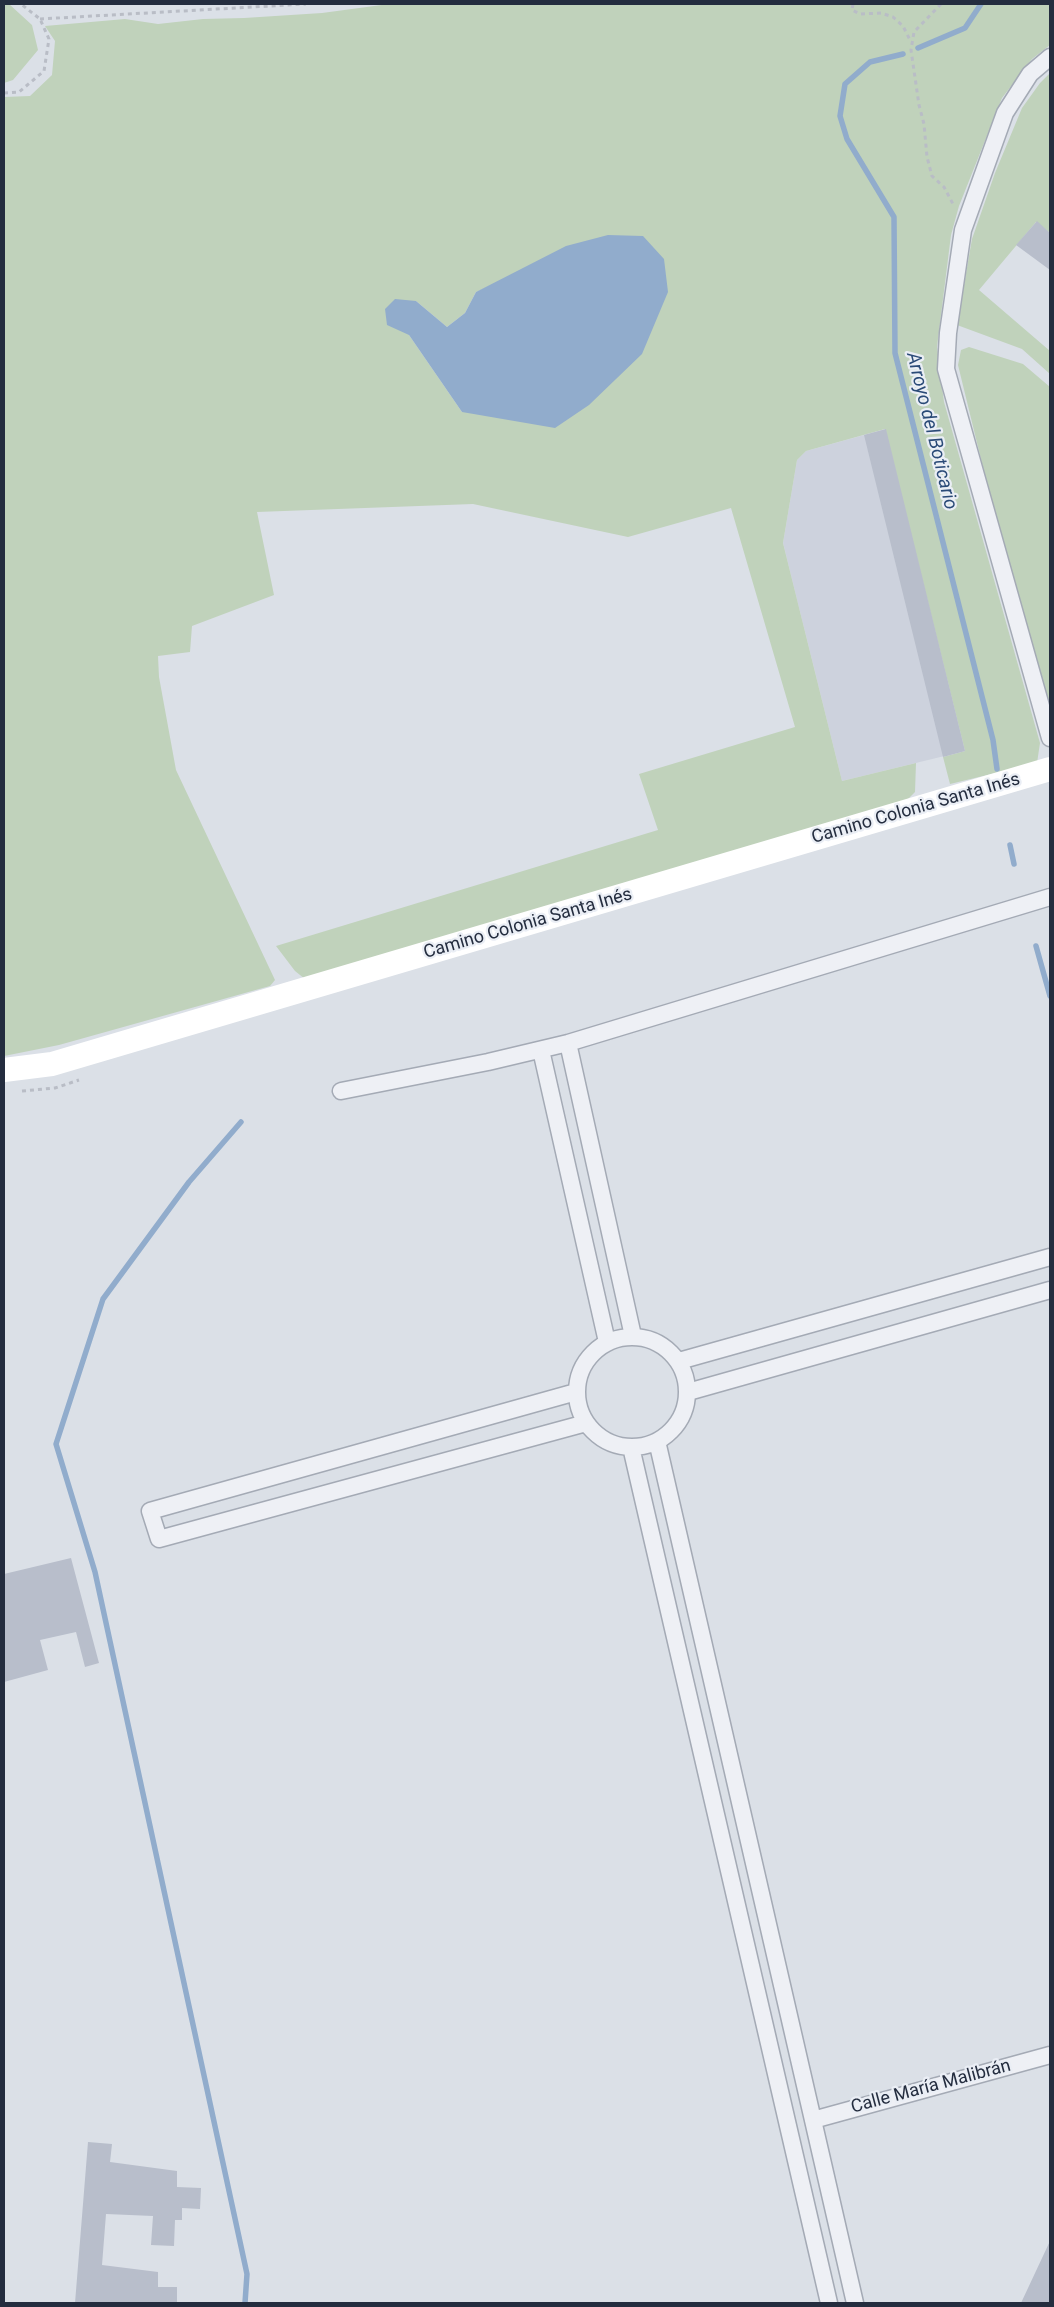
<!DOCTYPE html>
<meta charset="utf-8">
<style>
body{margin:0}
#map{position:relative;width:1054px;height:2307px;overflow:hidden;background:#dbe0e7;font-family:Roboto,sans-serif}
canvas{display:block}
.frame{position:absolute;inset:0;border:5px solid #242d3f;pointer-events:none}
</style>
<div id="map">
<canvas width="1054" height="2307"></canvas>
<div class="frame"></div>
</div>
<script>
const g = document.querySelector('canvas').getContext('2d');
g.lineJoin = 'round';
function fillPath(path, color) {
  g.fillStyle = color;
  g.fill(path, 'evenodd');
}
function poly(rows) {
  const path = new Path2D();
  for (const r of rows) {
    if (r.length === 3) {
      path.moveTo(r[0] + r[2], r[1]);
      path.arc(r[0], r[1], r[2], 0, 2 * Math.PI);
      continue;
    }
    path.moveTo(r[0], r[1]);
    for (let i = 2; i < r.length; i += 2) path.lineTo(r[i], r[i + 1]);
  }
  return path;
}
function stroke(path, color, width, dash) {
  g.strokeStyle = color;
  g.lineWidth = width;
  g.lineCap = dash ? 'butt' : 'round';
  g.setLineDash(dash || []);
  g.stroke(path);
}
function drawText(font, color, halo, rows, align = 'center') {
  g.font = font + ' Roboto,sans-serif';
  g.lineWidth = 4.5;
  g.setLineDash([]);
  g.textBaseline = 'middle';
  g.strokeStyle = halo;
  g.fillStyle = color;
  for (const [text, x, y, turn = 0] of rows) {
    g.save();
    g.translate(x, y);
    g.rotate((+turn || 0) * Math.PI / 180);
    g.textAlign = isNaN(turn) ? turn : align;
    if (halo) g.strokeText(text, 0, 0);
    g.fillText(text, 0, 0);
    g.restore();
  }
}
const built = poly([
 [886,429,965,751,842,781,783,543,797,460,806,451]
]);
const green = poly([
 [4,4,9,4,32,25,38,50,13,80,4,83],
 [389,4,1050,4,1050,45,1032,59,1002,98,959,206,951,235,937,347,944,402,1040,743,1037,763,950,784,943,757,965,751,885,429,806,451,797,460,783,543,842,781,916,763,915,792,906,801,305,979,295,971,276,946,658,830,639,774,795,727,731,508,628,537,473,504,257,512,274,595,192,626,190,652,158,656,159,677,176,770,275,980,270,986,59,1045,4,1056,4,97,30,96,52,75,55,41,45,26,125,19,158,24,203,19,244,18,322,13],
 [495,284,462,412,409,335,416,301,447,327,465,313,476,292],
 [1050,73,1050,233,1036,222,979,290,1050,351,1050,374,1022,349,957,325,972,239,995,173,1022,108,1040,83],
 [969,347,1023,364,1050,387,1050,706,990,496,958,365,961,350]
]);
const water = poly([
 [608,235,643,236,664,259,668,292,642,354,589,405,555,428,462,412,409,335,387,325,385,309,395,299,416,301,447,327,465,313,476,292,566,246]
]);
const stream = poly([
 [918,48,965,28,981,4],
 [903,54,870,62,845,84,840,116,847,139,894,217,895,353,993,740,997,769],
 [1010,845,1014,864],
 [1036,946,1050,996],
 [241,1122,189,1182,103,1299,56,1444,95,1572,247,2274,245,2303]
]);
const building = poly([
 [1037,221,1050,233,1050,270,1016,245],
 [886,429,965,751,943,757,864,435],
 [71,1558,99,1663,85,1667,76,1632,40,1640,48,1670,4,1682,4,1574],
 [88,2142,112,2144,110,2162,177,2171,177,2187,201,2188,200,2209,182,2208,182,2220,175,2220,174,2246,151,2245,153,2216,106,2214,102,2265,158,2272,158,2287,177,2287,177,2303,75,2303],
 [1050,2241,1050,2303,1021,2303]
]);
const path = poly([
 [853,4,852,10,860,14,881,13,893,17,903,26,911,42],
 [941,4,914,32,911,50,919,105,924,124,927,157,932,176,944,187,953,204],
 [40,19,306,4],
 [4,93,19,92,44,71,49,39,40,19,21,4],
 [22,1091,55,1088,79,1080]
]);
const minor = poly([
 [1050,57,1030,74,1005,113,963,230,948,333,946,369,1050,738],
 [568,1043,633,1336],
 [541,1050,607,1342],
 [341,1091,488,1062,568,1043,1050,897],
 [632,1392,55],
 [679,1361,1050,1257],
 [576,1392,150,1511,159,1539,586,1423],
 [688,1392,1050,1290],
 [657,1441,855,2303],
 [631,1447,829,2303],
 [813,2120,1050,2055]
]);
const secondary = poly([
 [4,1070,52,1064,1050,769]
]);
const streetNames = [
 ["Camino Colonia Santa Inés",916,809,-16],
 ["Camino Colonia Santa Inés",528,924,-16],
 ["Calle María Malibrán",931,2087,-15]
];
const waterNames = [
 ["Arroyo del Boticario",931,431,76]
];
fillPath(built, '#cdd2dd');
fillPath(green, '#c0d2bb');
fillPath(water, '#91accc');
stroke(stream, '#91accc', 5.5);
fillPath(building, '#b8becb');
stroke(minor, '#a4aab5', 19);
stroke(path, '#b9bdc6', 3, [4, 4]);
stroke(minor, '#eef0f5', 16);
stroke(secondary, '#fff', 24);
drawText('18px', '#242d3f', '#eaeef5', streetNames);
drawText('italic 19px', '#2a4a77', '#eaeef5', waterNames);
</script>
